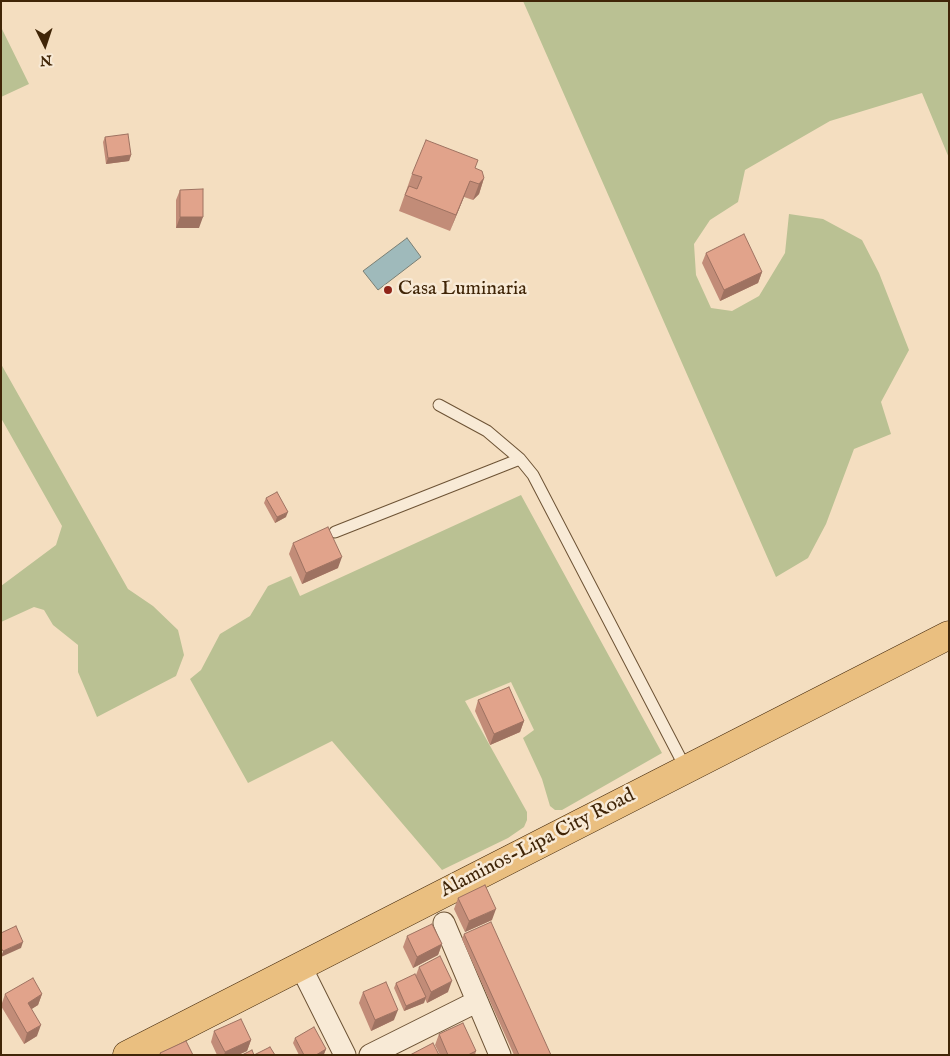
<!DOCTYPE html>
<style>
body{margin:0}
#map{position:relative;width:950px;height:1056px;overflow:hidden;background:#f4dec0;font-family:"IM FELL English",serif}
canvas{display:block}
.frame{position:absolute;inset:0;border:2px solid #402507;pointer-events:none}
.north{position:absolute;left:20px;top:20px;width:50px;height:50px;-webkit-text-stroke:4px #f8ead6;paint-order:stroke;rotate:176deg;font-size:14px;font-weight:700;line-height:20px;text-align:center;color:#402507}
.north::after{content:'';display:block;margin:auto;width:18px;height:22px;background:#402507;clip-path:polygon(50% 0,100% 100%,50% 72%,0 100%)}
</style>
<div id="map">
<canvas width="950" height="1056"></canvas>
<div class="frame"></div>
<div class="north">N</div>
</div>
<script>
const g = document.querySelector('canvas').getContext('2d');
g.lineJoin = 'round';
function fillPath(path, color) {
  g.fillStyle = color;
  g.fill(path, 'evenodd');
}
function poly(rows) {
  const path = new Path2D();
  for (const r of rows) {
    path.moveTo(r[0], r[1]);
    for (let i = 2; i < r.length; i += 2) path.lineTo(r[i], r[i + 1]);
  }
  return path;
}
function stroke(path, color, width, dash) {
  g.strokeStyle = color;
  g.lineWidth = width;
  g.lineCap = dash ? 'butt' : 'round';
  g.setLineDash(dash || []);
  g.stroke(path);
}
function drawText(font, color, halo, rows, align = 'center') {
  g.font = font + ' "IM FELL English",serif';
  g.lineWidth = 5;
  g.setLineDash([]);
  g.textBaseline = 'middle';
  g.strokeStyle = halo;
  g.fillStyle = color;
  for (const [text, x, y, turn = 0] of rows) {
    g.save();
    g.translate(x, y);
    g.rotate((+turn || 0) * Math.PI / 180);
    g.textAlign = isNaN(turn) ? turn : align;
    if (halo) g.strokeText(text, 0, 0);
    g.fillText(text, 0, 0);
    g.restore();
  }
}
const green = poly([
 [523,1,949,1,949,158,922,93,830,121,745,170,738,202,710,220,694,244,696,275,711,308,732,311,759,296,785,253,789,214,823,219,862,240,879,273,909,350,881,402,891,434,854,449,826,524,808,558,776,577],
 [1,27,29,84,1,97],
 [1,364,128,589,153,606,178,630,184,655,176,676,97,717,78,672,78,645,53,625,44,610,34,607,1,622,1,586,56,545,62,526,1,418],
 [521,495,662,753,562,810,555,810,550,806,542,779,523,738,534,730,511,682,465,701,527,812,527,820,524,827,508,838,442,870,332,741,248,783,190,679,201,670,220,634,250,616,268,586,291,576,300,596]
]);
const water = poly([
 [407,238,421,257,378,290,363,271,407,238]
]);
const lane = poly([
 [439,405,487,431,520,459,533,475,686,769],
 [335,532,520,459]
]);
const street = poly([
 [444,923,500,1055],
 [300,965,345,1055],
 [370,1055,476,1002]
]);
const primary = poly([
 [127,1055,949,635]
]);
const wall = poly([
 [105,137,131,155,129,161,106,164,103,142],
 [475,168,484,178,479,194,473,200,464,197,450,231,399,211,412,174],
 [180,190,199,228,176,228,176,200],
 [706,253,762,272,758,283,720,301,702,263],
 [266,498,286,517,275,523,264,503],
 [293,543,338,568,302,584,289,554],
 [478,700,524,721,520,732,490,745,475,711],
 [458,898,492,920,465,932,454,909],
 [464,934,551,1055,514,1055,462,939],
 [407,936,442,944,438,955,413,968,403,947],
 [419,967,448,992,427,1003,425,999,424,1003,404,1011,394,988,396,983,416,975],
 [363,992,394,1020,371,1031,359,1003],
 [5,994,42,994,38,1005,31,1009,37,1036,24,1044,1,1006],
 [214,1031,251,1040,247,1051,238,1055,217,1055,211,1042],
 [439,1034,476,1051,475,1055,440,1055,435,1045],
 [295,1038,326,1049,324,1054,299,1055,293,1043]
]);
const shadedWall = poly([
 [131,155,129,161,106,164,108,158],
 [484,178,479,194,473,200,479,184],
 [470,181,464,197,450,231,456,215],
 [180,217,203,217,199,228,176,228],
 [762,272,758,283,720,301,724,290],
 [288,512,286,517,275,523,277,517],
 [342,557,338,568,302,584,306,573],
 [524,721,520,732,490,745,494,734],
 [496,909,492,920,465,932,469,921],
 [23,942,21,948,1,957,3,951],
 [442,944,438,955,413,968,417,957],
 [452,981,448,992,427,1003,431,992],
 [42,994,38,1005,24,1014,28,1003],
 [426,997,424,1003,404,1011,406,1006],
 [398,1010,394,1020,371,1031,375,1020],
 [41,1025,37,1036,24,1044,27,1033],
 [251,1040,247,1051,238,1055,224,1055,225,1052],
 [326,1049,324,1054,316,1055]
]);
const building = poly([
 [128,134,131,155,108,158,105,137,128,134],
 [426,140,478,160,475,168,482,171,484,178,479,184,470,181,456,215,405,195,409,186,417,189,422,177,412,174,426,140],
 [203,189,203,217,180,217,180,190,203,189],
 [744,234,762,272,724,290,706,253,744,234],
 [277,492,288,512,277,517,266,498,277,492],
 [328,527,342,557,306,573,293,543,328,527],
 [509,687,524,721,494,734,478,700,509,687],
 [485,885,496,909,469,921,458,898,485,885],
 [491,922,551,1055,519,1055,464,934,491,922],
 [432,924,442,944,417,957,407,936,432,924],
 [16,926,23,942,3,951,1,948,1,933,16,926],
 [440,956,452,981,431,992,419,967,440,956],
 [415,974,426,997,406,1006,396,983,415,974],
 [33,978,42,994,28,1003,41,1025,27,1033,5,994,33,978],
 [386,982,398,1010,375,1020,363,992,386,982],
 [241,1019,251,1040,225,1052,214,1031,241,1019],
 [463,1023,476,1051,468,1055,448,1055,439,1034,463,1023],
 [314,1027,326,1049,316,1055,304,1055,295,1038,314,1027],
 [186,1041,193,1055,161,1055,160,1053,186,1041],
 [433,1043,439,1055,410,1055,433,1043],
 [270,1047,275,1055,254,1055,270,1047],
 [252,1050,254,1055,242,1055,252,1050]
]);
const markers = [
 [388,290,5,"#8f2418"]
];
const poiNames = [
 ["Casa Luminaria",398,290]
];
const streetNames = [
 ["Alaminos-Lipa City Road",538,844,-27]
];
fillPath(green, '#bac193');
fillPath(water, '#9fbabb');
stroke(water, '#797e73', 1);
stroke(lane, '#6d5335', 13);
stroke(street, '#6d5335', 23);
stroke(primary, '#402507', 29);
stroke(lane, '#f8ead6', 11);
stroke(street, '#f8ead6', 21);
stroke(primary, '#eabf80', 28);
fillPath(wall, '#c28c78');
fillPath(shadedWall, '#9e7261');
fillPath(building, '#e1a38b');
stroke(building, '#9e7261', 1);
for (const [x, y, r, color] of markers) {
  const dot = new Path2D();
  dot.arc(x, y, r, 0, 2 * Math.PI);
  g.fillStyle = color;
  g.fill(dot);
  stroke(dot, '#f8ead6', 2);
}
drawText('20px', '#402507', '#f8ead6', poiNames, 'left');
drawText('20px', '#402507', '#f8ead6', streetNames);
</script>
